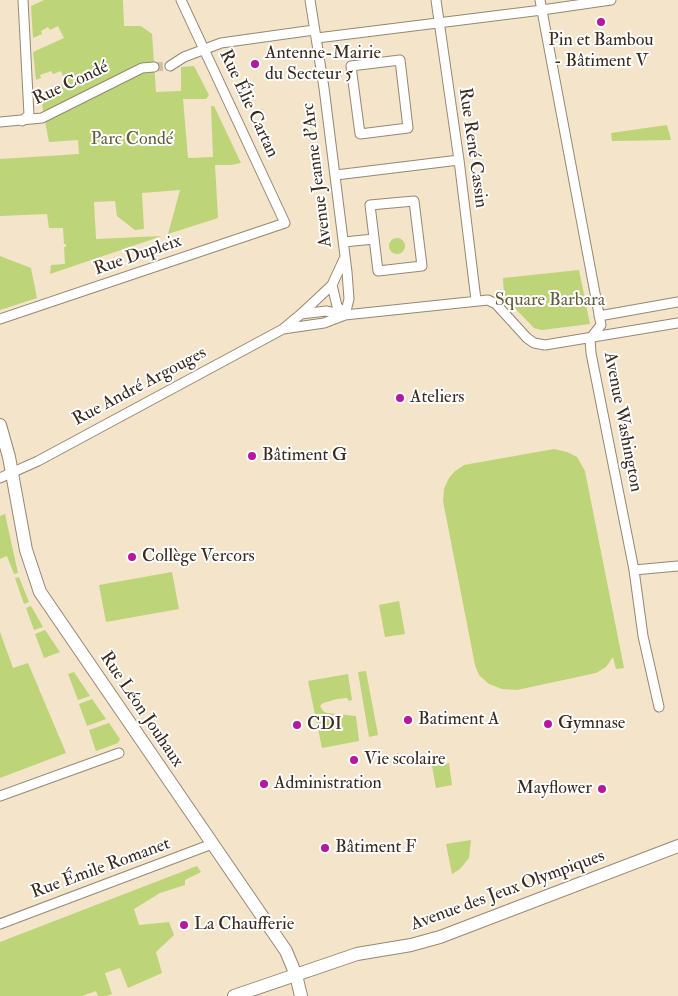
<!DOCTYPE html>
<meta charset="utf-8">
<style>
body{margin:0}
canvas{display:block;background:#f3e4ca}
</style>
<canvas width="678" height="996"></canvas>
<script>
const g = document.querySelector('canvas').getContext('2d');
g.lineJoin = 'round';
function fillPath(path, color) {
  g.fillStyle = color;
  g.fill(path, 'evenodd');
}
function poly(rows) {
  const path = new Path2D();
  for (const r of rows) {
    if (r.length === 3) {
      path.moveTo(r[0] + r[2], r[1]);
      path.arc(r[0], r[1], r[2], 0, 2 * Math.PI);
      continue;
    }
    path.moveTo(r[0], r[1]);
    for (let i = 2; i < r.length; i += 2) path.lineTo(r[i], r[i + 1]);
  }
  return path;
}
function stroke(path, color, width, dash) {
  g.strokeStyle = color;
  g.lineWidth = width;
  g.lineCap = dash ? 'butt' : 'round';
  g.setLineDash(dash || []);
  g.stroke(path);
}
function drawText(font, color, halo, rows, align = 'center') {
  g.font = font + ' "IM FELL Double Pica",serif';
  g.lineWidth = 4;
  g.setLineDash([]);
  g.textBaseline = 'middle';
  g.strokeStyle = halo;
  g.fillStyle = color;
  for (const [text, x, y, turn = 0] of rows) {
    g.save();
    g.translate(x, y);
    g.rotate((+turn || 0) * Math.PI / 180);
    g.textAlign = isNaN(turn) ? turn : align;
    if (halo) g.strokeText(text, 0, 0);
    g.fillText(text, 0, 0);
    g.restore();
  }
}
const green = poly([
 [44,0,123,0,124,26,141,26,152,34,156,92,181,91,181,67,194,66,209,95,206,99,183,99,188,158,213,157,211,106,214,106,241,163,231,165,215,165,218,218,168,234,180,190,142,193,144,229,135,230,117,216,115,201,94,202,96,239,162,236,50,274,51,265,65,264,64,247,66,247,66,244,64,244,63,228,49,228,47,214,0,216,0,159,79,154,78,140,49,142,48,137,40,93,66,83,61,71,53,74,51,71,40,75,41,78,36,80,33,52,64,38,58,26,50,30,48,27,41,31,42,34,33,38,31,6],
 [667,125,671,140,612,141,611,133],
 [397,246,8],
 [0,256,31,268,37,298,0,310],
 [579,270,590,324,542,330,534,328,504,297,503,278],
 [554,449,567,452,577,457,585,471,624,668,616,669,613,657,606,667,596,673,517,690,502,689,489,684,479,675,475,665,443,501,444,489,449,478,455,471,464,465],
 [5,514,18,573,14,574,7,556,0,559,0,516],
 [172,572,179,609,106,622,99,585],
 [19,577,29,602,24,604,15,578],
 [399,601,405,634,385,637,379,605],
 [31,606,43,627,34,630,26,608],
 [45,630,60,652,44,658,35,634],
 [0,632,13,668,28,663,66,753,0,778],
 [366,671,378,735,369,737,358,672],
 [74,672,90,696,78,700,68,674],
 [348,674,352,700,349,701,347,698,337,699,323,703,320,706,323,711,327,713,356,716,359,741,322,748,308,681],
 [92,699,106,719,87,726,79,704],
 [109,723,120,739,118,743,96,751,89,730],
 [449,763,452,785,436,788,432,766],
 [471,840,469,858,460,869,452,874,446,844],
 [197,866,201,872,185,880,185,885,160,893,134,909,139,925,169,922,174,935,156,952,162,973,128,988,120,968,105,973,112,994,107,996,98,996,96,991,82,996,0,996,0,942]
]);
const streetTunnel = poly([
 [154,67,170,66]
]);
const street = poly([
 [310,0,324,88,347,272,349,299,345,315],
 [436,0,459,160,476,300],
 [540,0,601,325,590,339,591,353,634,570,643,636,659,707],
 [317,38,542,10,611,0],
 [400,60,408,128,360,134,351,66,400,60],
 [170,66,184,57,221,43,314,30],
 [22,121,29,115,23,0],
 [0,122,42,118,142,68,154,67],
 [336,175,459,160],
 [414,201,422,266,378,271,370,205,414,201],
 [344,242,374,239],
 [344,259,332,285,337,306,345,315],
 [301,314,332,285],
 [599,316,678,302],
 [0,319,285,223,181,0],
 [283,329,301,314,326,311,345,315],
 [0,478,38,461,283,329,324,323,345,315,488,300,496,304,527,338,534,343,545,345,678,323],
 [634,570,678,566],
 [0,796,119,753],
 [0,924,212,844]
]);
const secondary = poly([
 [0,425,9,457,26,550,40,592,286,951,296,975,301,996],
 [234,996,357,954,411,945,440,937,678,846]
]);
const markers = [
 [601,22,5,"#b5179e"],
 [255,64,5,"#b5179e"],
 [400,398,5,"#b5179e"],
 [252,456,5,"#b5179e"],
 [132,557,5,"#b5179e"],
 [408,720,5,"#b5179e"],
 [548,724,5,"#b5179e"],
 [297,725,5,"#b5179e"],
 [354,760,5,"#b5179e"],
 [264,784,5,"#b5179e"],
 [602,789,5,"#b5179e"],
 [325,848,5,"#b5179e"],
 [184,925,5,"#b5179e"]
];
const poiNames = [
 ["Pin et Bambou",601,41,"center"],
 ["- Bâtiment V",601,62,"center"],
 ["Antenne-Mairie",265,54],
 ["du Secteur 5",265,75],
 ["Ateliers",410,398],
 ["Bâtiment G",262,456],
 ["Collège Vercors",142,557],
 ["Batiment A",418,720],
 ["Gymnase",558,724],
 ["CDI",307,725],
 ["Vie scolaire",364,760],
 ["Administration",274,784],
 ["Mayflower",592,789,"right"],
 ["Bâtiment F",335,848],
 ["La Chaufferie",194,925]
];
const streetNames = [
 ["Rue Condé",71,84,-25],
 ["Rue Élie Cartan",248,104,65],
 ["Rue René Cassin",472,148,82],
 ["Avenue Jeanne d'Arc",318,175,-97],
 ["Rue Dupleix",138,256,-19],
 ["Rue André Argouges",140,387,-28],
 ["Avenue Washington",622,422,79],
 ["Rue Léon Jouhaux",141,710,56],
 ["Rue Émile Romanet",101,869,-20],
 ["Avenue des Jeux Olympiques",508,891,-20]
];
const parkNames = [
 ["Parc Condé",132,140],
 ["Square Barbara",550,301]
];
fillPath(green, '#bed478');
stroke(streetTunnel, '#cebfa8', 9, [9, 4.5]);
stroke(street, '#978774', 11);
stroke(secondary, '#978774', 14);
stroke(street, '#fff', 9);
stroke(secondary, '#fff', 12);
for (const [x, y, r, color] of markers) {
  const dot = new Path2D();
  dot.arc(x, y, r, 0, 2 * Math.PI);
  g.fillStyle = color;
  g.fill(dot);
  stroke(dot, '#fff', 2);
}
drawText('18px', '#3b2a1e', '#fff', poiNames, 'left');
drawText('18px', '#3b2a1e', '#fff', streetNames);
drawText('18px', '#625d39', '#fff', parkNames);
</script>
